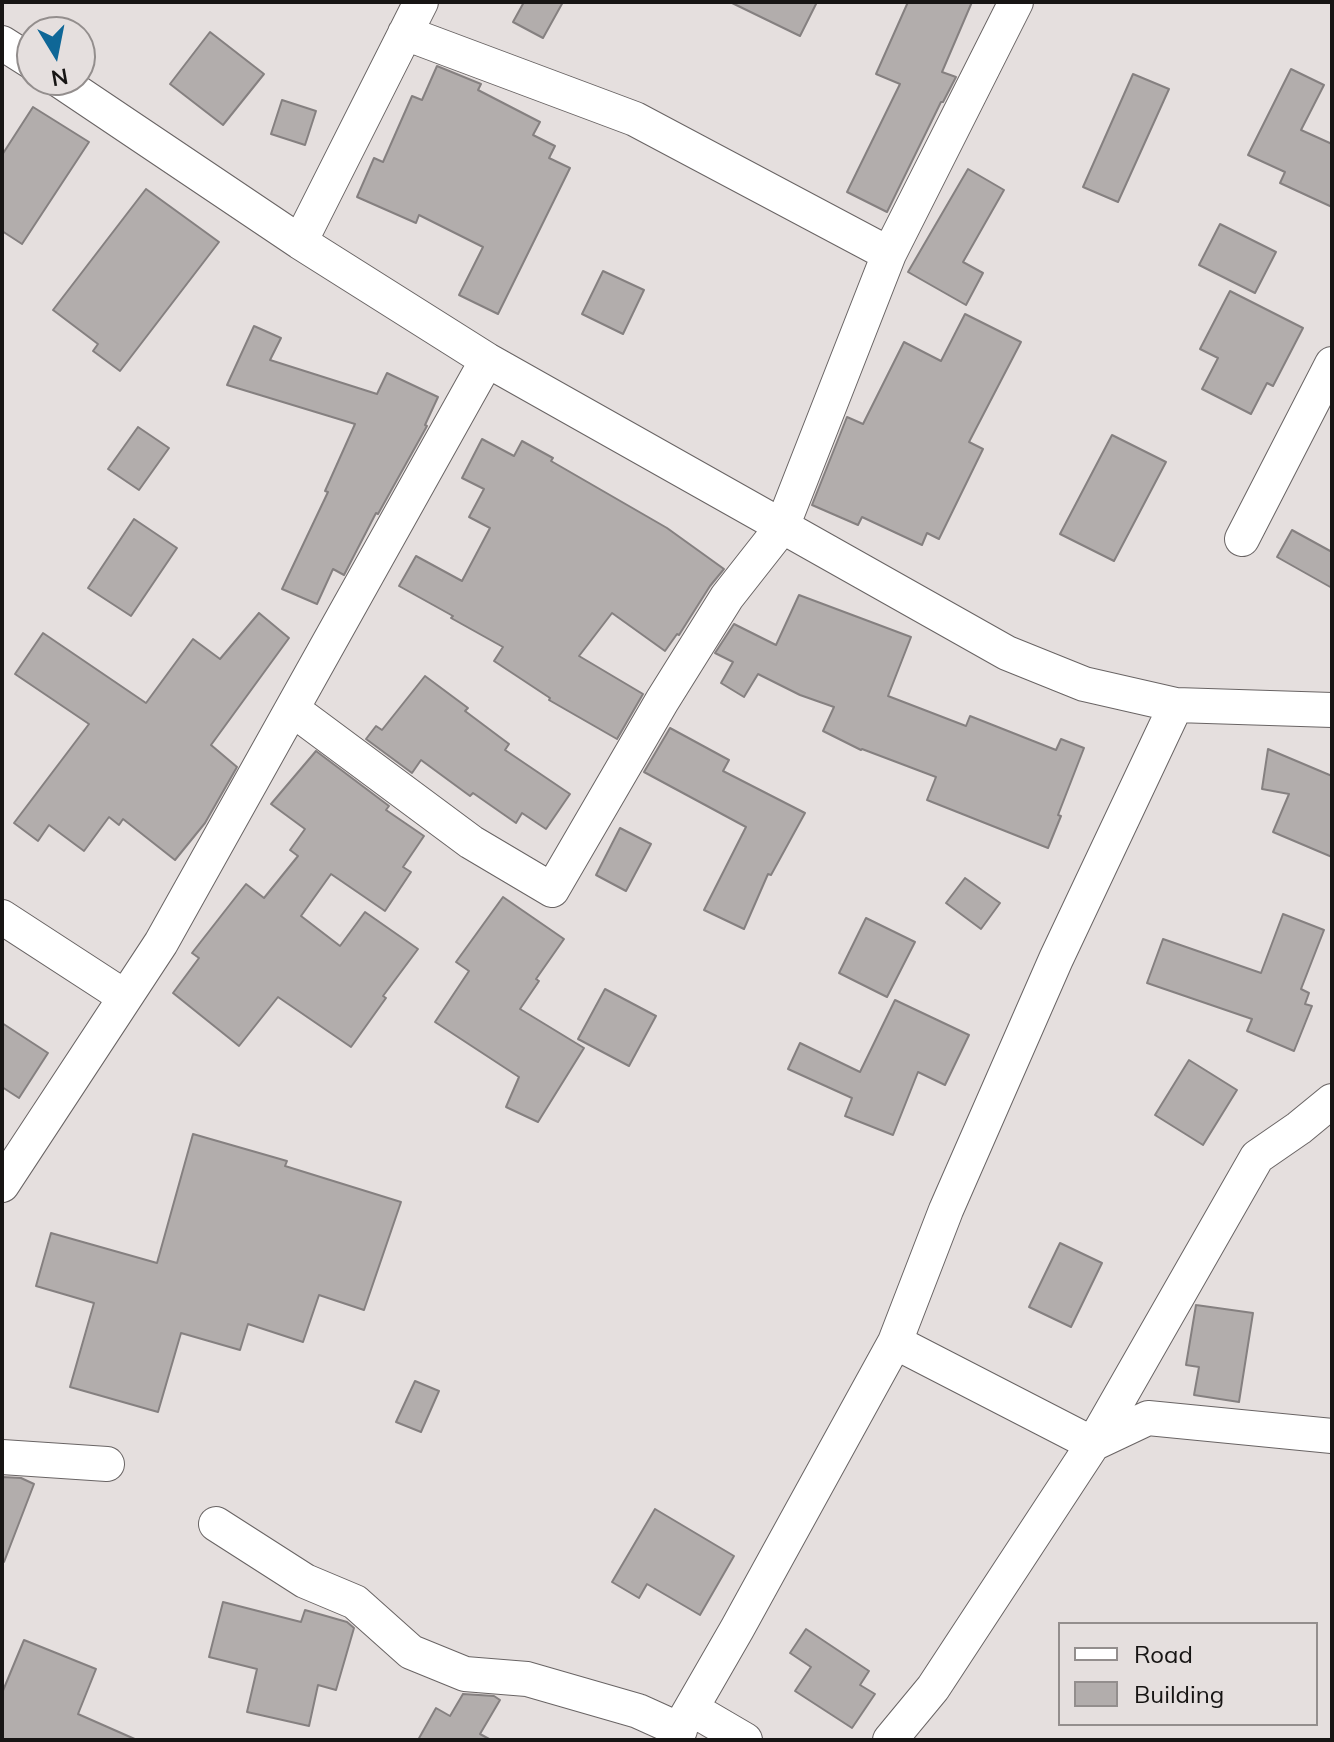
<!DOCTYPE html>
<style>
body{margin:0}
#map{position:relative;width:1334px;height:1742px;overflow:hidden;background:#e5dfde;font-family:Mulish,sans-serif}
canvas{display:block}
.frame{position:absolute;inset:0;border:4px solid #171514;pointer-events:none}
.legend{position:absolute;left:1058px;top:1622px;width:260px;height:104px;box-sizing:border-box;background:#e5dfde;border:2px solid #938e8d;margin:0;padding:10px 14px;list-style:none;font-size:24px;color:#171514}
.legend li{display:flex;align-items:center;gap:16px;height:40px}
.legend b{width:40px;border:2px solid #938e8d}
.north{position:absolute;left:16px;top:16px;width:80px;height:80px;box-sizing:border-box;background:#e5dfde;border:2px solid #938e8d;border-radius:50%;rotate:170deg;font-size:22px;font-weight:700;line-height:32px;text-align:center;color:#171514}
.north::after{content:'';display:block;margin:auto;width:28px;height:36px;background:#0f6797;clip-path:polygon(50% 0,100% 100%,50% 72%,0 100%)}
</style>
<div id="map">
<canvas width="1334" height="1742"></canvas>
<div class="frame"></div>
<ul class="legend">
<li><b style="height:10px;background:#fff"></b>Road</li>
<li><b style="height:22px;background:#b2adac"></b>Building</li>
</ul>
<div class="north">N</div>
</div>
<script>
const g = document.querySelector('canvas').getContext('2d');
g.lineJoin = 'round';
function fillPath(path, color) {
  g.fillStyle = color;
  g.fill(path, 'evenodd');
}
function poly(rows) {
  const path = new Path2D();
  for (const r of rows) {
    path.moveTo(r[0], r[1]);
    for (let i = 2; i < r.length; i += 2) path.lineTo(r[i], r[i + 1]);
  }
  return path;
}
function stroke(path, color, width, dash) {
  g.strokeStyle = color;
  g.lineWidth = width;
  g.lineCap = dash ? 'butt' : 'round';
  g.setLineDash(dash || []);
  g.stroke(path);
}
const building = poly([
 [524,2,563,2,543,38,513,22,524,2],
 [730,2,817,2,800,36,730,2],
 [908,2,972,2,942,72,956,77,943,102,941,102,887,212,847,192,900,84,876,74,908,2],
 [210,32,264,74,223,125,170,84,210,32],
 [437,66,481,84,478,90,540,122,533,135,555,146,549,158,570,168,498,314,459,295,483,247,419,215,416,223,357,197,374,158,383,162,412,96,422,100,437,66],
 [1291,69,1324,85,1301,130,1332,144,1332,207,1280,183,1285,172,1248,155,1291,69],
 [1133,74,1169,89,1118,202,1083,187,1133,74],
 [282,100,316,111,305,145,271,134,282,100],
 [33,107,89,142,22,244,2,231,2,155,33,107],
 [968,169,1004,190,963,262,983,273,966,305,908,272,968,169],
 [146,189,219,242,120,371,93,351,98,344,53,310,146,189],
 [1220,224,1276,252,1255,293,1199,265,1220,224],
 [603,271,644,290,623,334,582,314,603,271],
 [1230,291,1303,328,1273,386,1267,383,1251,414,1202,389,1218,358,1200,349,1230,291],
 [965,314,1021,342,969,442,983,449,939,539,927,533,922,545,862,517,858,525,812,505,847,417,863,424,904,342,941,361,965,314],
 [254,326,281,338,270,360,377,394,387,373,438,397,425,425,427,426,378,514,376,513,344,575,333,569,317,604,282,589,328,492,325,491,355,424,227,385,254,326],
 [138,427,169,448,139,490,108,469,138,427],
 [1112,435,1166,462,1114,561,1060,534,1112,435],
 [482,439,514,456,522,441,553,458,551,461,667,528,724,569,710,586,679,635,677,634,665,651,612,613,579,656,643,694,617,739,549,700,550,698,494,661,503,647,451,618,453,616,399,586,416,556,462,581,490,528,469,517,484,489,462,478,482,439],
 [134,519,177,548,131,616,88,588,134,519],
 [1292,530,1332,552,1332,588,1277,557,1292,530],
 [799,595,911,637,888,696,966,726,970,716,1056,750,1061,739,1084,748,1058,815,1061,816,1048,848,927,800,936,777,862,749,861,750,823,731,834,707,800,695,758,674,744,697,721,683,733,662,715,653,734,624,776,645,799,595],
 [259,613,289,638,211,745,237,767,205,823,175,860,123,819,119,825,109,817,84,851,49,825,38,841,14,823,89,724,15,674,43,633,146,703,193,639,220,659,259,613],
 [425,676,468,708,465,711,509,744,505,750,570,794,546,829,522,813,516,823,473,793,470,796,421,760,412,773,366,739,376,726,382,730,425,676],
 [670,728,729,760,723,771,805,813,771,875,768,874,744,929,704,910,746,827,644,772,670,728],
 [1268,749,1332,776,1332,857,1273,832,1289,794,1262,789,1268,749],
 [316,751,389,806,386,810,424,836,403,867,411,872,385,911,331,874,301,916,340,946,365,912,418,949,383,996,386,998,351,1047,278,997,239,1046,173,993,199,958,192,953,246,884,264,898,298,856,290,850,305,829,271,804,316,751],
 [620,828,651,844,626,891,596,875,620,828],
 [965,878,1000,903,981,929,946,903,965,878],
 [503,897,564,939,536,979,539,981,520,1009,584,1048,538,1122,506,1107,519,1077,435,1022,469,971,456,962,503,897],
 [1283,914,1324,930,1301,989,1309,993,1305,1004,1312,1006,1294,1051,1247,1031,1252,1019,1147,983,1163,939,1261,973,1283,914],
 [866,918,915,942,887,997,839,973,866,918],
 [605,989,656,1016,629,1066,578,1039,605,989],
 [895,1000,969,1035,945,1085,918,1072,893,1135,845,1116,852,1098,788,1069,800,1043,860,1072,895,1000],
 [2,1023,48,1053,19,1098,2,1087,2,1023],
 [1189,1060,1237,1090,1203,1145,1155,1115,1189,1060],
 [193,1134,287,1161,285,1166,401,1202,364,1310,319,1295,303,1342,248,1324,240,1350,181,1333,158,1412,70,1387,94,1303,36,1286,51,1233,157,1263,193,1134],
 [1060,1243,1102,1263,1071,1327,1029,1307,1060,1243],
 [1196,1305,1253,1313,1239,1402,1194,1395,1199,1367,1186,1365,1196,1305],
 [415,1381,439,1391,421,1432,396,1422,415,1381],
 [2,1477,21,1478,34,1484,4,1562,2,1562,2,1477],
 [655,1509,734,1556,700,1615,647,1584,639,1598,612,1582,655,1509],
 [223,1602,301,1622,305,1610,347,1622,354,1628,336,1690,318,1685,309,1726,247,1712,257,1669,209,1657,223,1602],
 [806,1629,869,1671,860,1685,875,1694,852,1728,795,1691,811,1667,790,1653,806,1629],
 [24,1640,96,1669,78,1714,137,1740,2,1740,2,1693,24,1640],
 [463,1694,494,1696,500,1700,480,1734,491,1740,418,1740,436,1708,450,1716,463,1694]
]);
const street = poly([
 [405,33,635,119,889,254],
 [2,43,32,62],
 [59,80,300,242,487,360,1007,653,1084,684,1176,705,1332,710],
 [300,242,421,2],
 [1242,539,1332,364],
 [292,709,471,842,552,890,662,701,727,597,782,527,889,254,1016,2],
 [2,917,125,997],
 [2,1185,161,943,487,360],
 [895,1342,1093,1444,1148,1418,1332,1436],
 [2,1457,107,1464],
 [216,1524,305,1581,355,1602,411,1652,465,1674,527,1679,638,1711,680,1730],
 [692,1709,745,1740],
 [673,1740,737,1629,895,1342,946,1210,1056,959,1176,705],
 [890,1740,933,1688,1093,1444,1257,1157,1299,1128,1332,1101]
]);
fillPath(building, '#b2adac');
stroke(building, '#858080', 2);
stroke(street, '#696464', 36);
stroke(street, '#fff', 34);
</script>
